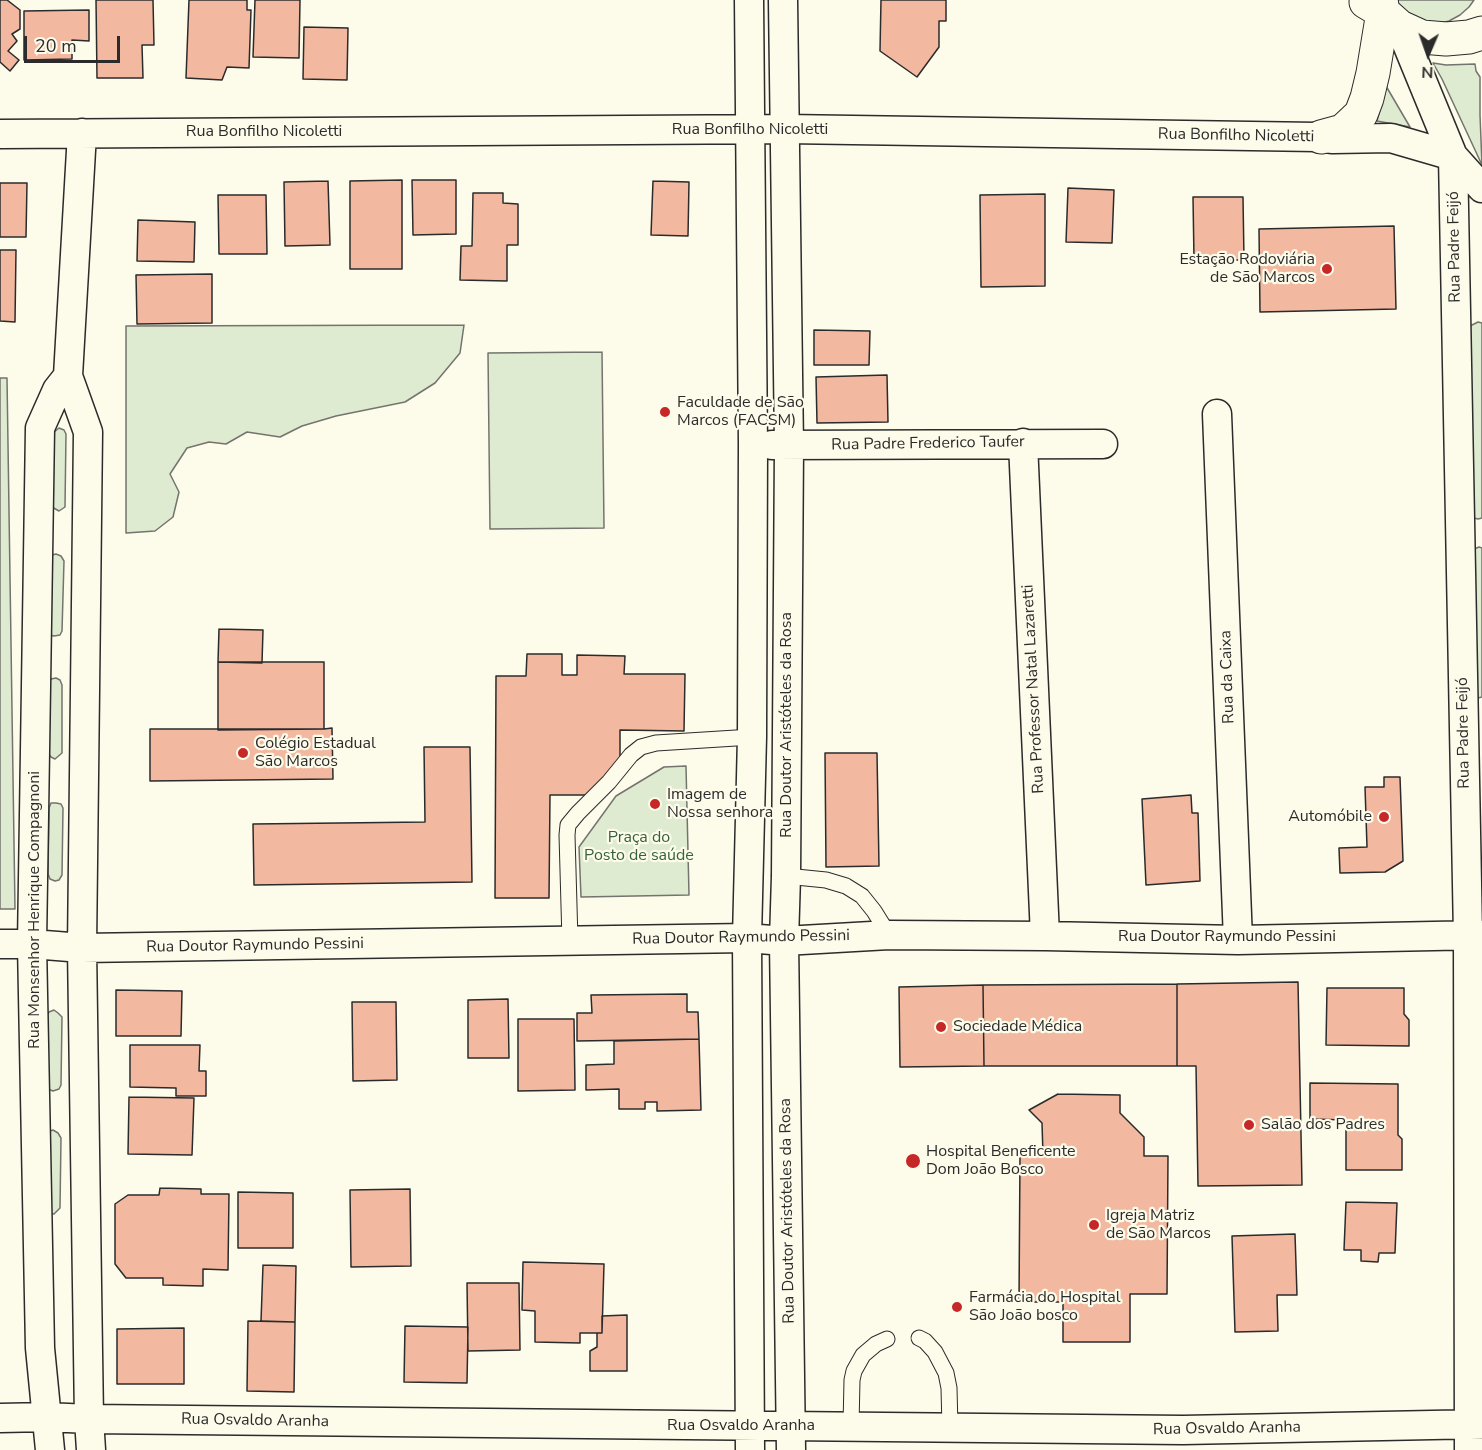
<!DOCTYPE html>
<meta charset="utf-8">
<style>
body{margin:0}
#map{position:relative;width:1482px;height:1450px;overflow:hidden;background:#fdfbea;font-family:"Nunito Sans",sans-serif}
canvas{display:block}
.north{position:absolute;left:1398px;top:24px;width:60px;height:60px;-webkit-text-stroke:4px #fdfbea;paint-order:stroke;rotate:182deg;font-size:16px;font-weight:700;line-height:24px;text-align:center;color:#2b2b2b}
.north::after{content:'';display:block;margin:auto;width:21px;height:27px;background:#2b2b2b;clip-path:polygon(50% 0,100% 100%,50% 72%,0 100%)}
.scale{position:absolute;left:24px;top:36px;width:96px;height:27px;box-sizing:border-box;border:3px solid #2b2b2b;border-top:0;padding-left:8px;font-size:18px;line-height:21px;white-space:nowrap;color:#2b2b2b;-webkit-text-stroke:4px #fdfbea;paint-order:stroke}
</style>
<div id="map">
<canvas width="1482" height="1450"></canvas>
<div class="north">N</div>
<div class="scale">20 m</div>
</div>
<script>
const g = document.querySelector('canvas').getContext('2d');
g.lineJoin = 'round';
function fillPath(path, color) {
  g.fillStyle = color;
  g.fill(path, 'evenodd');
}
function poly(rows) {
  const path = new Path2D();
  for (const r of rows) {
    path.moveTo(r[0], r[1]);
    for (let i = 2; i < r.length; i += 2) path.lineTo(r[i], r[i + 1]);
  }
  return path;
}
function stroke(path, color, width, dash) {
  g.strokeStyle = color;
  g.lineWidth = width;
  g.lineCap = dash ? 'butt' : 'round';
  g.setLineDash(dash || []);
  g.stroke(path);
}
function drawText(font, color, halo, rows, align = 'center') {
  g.font = font + ' "Nunito Sans",sans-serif';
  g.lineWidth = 4.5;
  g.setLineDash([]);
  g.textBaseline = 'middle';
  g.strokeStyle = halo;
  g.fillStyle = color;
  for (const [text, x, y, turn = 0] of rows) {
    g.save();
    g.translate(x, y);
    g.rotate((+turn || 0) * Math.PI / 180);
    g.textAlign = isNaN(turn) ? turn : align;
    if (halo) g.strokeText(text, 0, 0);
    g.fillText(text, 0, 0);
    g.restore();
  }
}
const green = poly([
 [1395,0,1474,0,1469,7,1460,15,1449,21,1437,24,1413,18,1395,0],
 [1433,63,1446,65,1475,64,1476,71,1480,77,1480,115,1482,165,1442,79,1433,63],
 [1386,86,1410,127,1377,121,1386,86],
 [1478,322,1482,323,1482,518,1478,519,1474,518,1470,326,1478,322],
 [464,325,460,353,435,383,405,402,336,416,302,426,280,437,247,432,226,444,209,442,187,448,170,474,179,492,173,517,155,531,126,533,126,326,464,325],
 [602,352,604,528,490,529,488,353,602,352],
 [0,378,7,378,15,909,0,909,0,378],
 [59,428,64,430,66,434,65,507,59,511,52,507,53,433,59,428],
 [1479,547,1482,548,1482,697,1478,698,1475,697,1472,550,1479,547],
 [56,554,61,556,64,561,62,631,60,635,54,636,50,635,52,555,56,554],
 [56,678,60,680,62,685,62,753,55,759,51,757,48,753,48,684,51,679,56,678],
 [686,766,689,895,581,897,579,847,616,796,664,767,686,766],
 [51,803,56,803,61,804,63,808,62,875,59,880,55,881,50,879,48,874,49,808,51,803],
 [54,1010,58,1013,62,1017,61,1085,59,1089,53,1091,48,1089,46,1017,49,1012,54,1010],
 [53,1130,58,1133,61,1138,60,1208,54,1214,48,1213,48,1132,53,1130]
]);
const building = poly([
 [0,0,7,0,20,10,20,29,12,34,17,41,8,51,19,60,10,71,0,62,0,0],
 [96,0,153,0,154,45,142,45,143,78,97,78,96,0],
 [189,0,247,0,247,10,251,10,249,68,227,67,222,80,186,78,189,0],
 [255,0,300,0,299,58,253,57,255,0],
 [881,0,946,0,946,21,939,21,939,47,917,77,880,51,881,0],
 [89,10,89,41,72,40,72,59,24,60,24,11,89,10],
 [304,27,348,28,347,80,303,79,304,27],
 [402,180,402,269,350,269,350,181,402,180],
 [412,180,456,180,456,234,413,235,412,180],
 [328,181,330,245,285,246,284,182,328,181],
 [653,181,689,182,688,236,651,235,653,181],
 [0,183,27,183,26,237,0,237,0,183],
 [1068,188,1114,190,1112,243,1066,242,1068,188],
 [473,193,503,193,503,203,518,204,518,245,507,245,507,281,460,280,461,246,472,246,473,193],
 [1045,194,1045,286,981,287,980,195,1045,194],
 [218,195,266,195,267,254,219,254,218,195],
 [1193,197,1243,197,1244,260,1194,260,1193,197],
 [138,220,195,222,194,262,137,261,138,220],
 [1394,226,1396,309,1260,312,1259,229,1394,226],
 [0,250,16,250,15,322,0,321,0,250],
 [212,274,212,323,137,324,136,275,212,274],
 [814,330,870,331,869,365,814,365,814,330],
 [887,375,888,422,817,423,816,377,887,375],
 [219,629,263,630,262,663,218,662,219,629],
 [527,654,562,654,562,675,577,675,577,655,625,656,624,674,685,674,684,731,620,730,620,764,589,795,550,795,549,898,495,898,496,676,526,676,527,654],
 [218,662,324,662,324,729,218,730,218,662],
 [332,728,333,779,150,781,150,729,324,729,332,728],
 [424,747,470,747,472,882,254,885,253,824,425,822,424,747],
 [825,753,877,753,879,866,826,867,825,753],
 [1384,777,1400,777,1403,861,1385,872,1340,873,1339,848,1367,847,1365,787,1384,787,1384,777],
 [1191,795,1192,813,1198,813,1200,881,1146,885,1142,799,1191,795],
 [1298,982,1302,1185,1198,1186,1196,1066,1177,1066,1177,984,1298,982],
 [1177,984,1177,1066,984,1066,983,985,1177,984],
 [983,985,984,1066,900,1067,899,987,983,985],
 [1327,988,1404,988,1404,1014,1409,1020,1409,1046,1326,1045,1327,988],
 [116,990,182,991,181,1036,116,1036,116,990],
 [687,994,687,1012,698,1012,699,1039,577,1041,577,1013,592,1013,591,995,687,994],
 [508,999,509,1058,468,1058,468,1000,508,999],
 [352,1002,396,1002,397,1080,353,1081,352,1002],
 [518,1019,574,1019,575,1090,518,1091,518,1019],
 [699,1039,701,1110,657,1111,657,1102,645,1102,645,1109,619,1109,619,1089,586,1090,586,1065,614,1064,614,1041,699,1039],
 [130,1045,200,1045,199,1071,206,1071,206,1096,176,1096,176,1088,130,1087,130,1045],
 [1310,1083,1398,1084,1398,1135,1402,1139,1402,1170,1346,1170,1346,1120,1310,1119,1310,1083],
 [1058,1094,1120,1095,1120,1113,1144,1137,1144,1156,1168,1156,1167,1294,1130,1294,1130,1342,1063,1342,1063,1302,1019,1302,1020,1155,1043,1155,1042,1123,1029,1110,1058,1094],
 [129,1097,194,1098,192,1155,128,1154,129,1097],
 [160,1188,201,1189,201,1194,229,1194,228,1270,203,1269,203,1286,163,1285,163,1278,126,1278,115,1264,115,1204,128,1195,159,1195,160,1188],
 [410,1189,411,1266,351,1267,350,1190,410,1189],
 [238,1192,293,1193,293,1248,238,1248,238,1192],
 [1346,1202,1397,1203,1395,1253,1379,1253,1378,1262,1361,1261,1361,1250,1344,1250,1346,1202],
 [1295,1234,1297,1295,1277,1295,1278,1331,1235,1332,1232,1236,1295,1234],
 [523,1262,604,1264,602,1333,580,1333,580,1343,535,1342,535,1311,522,1310,523,1262],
 [263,1265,296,1266,295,1322,261,1321,263,1265],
 [467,1283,519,1283,520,1350,468,1351,467,1283],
 [627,1315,627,1371,590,1371,590,1351,597,1347,597,1333,602,1333,602,1316,627,1315],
 [248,1321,295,1322,294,1392,247,1391,248,1321],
 [405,1326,468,1327,467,1383,404,1382,405,1326],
 [184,1328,184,1384,117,1384,117,1329,184,1328]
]);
const service = poly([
 [786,876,826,880,846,886,862,896,874,911,889,935],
 [570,941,567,835,568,825,578,813,609,782,631,755,641,747,656,743,752,737],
 [919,1338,925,1341,935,1352,946,1373,949,1388,950,1428],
 [851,1426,852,1380,854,1371,863,1355,876,1344,887,1339]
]);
const minor = poly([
 [749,0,753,445,752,737,747,938,750,1450],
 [783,0,789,446,786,876,784,941,791,1450],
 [1400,27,1453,156,1468,936,1469,1450],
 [82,133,68,376,88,432,82,948,89,1419,91,1450],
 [0,134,786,129,1317,137,1333,139,1391,138,1453,156,1482,188],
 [1217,414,1238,940],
 [1023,443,1045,936],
 [772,445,1103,444],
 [0,944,32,944,82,948,747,938,784,941,889,935,1045,936,1238,940,1482,935],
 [0,1418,47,1417,89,1419,1183,1430,1482,1424],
 [50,1450,40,1348,32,944,40,428,57,390,68,376]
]);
const primary = poly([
 [1366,2,1383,12,1400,27,1422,37,1446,39,1469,37,1482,33],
 [1321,137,1343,131,1361,114,1367,98,1373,73,1383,12,1381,0]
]);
const markers = [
 [1327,269,6,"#c62828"],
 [665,412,6,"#c62828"],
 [243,753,6,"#c62828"],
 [655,804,6,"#c62828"],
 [1384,817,6,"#c62828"],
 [941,1027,6,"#c62828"],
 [1249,1125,6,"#c62828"],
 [913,1161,8,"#c62828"],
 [1094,1225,6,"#c62828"],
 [957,1307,6,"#c62828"]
];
const streetNames = [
 ["Rua Bonfilho Nicoletti",750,130],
 ["Rua Bonfilho Nicoletti",264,132],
 ["Rua Bonfilho Nicoletti",1236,136,1],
 ["Rua Padre Feijó",1455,247,-91],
 ["Rua Padre Frederico Taufer",928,444,-1],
 ["Rua da Caixa",1228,677,-92],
 ["Rua Professor Natal Lazaretti",1034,689,-93],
 ["Rua Doutor Aristóteles da Rosa",787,725,-90],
 ["Rua Padre Feijó",1464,733,-91],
 ["Rua Monsenhor Henrique Compagnoni",35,910,-90],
 ["Rua Doutor Raymundo Pessini",1227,937],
 ["Rua Doutor Raymundo Pessini",741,938,-1],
 ["Rua Doutor Raymundo Pessini",255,946,-1],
 ["Rua Doutor Aristóteles da Rosa",788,1211,-91],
 ["Rua Osvaldo Aranha",255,1421,1],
 ["Rua Osvaldo Aranha",741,1426],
 ["Rua Osvaldo Aranha",1227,1429,-1]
];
const poiNames = [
 ["Estação Rodoviária",1315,260,"right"],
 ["de São Marcos",1315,278,"right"],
 ["Faculdade de São",677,403],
 ["Marcos (FACSM)",677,421],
 ["Colégio Estadual",255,744],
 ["São Marcos",255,762],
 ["Imagem de",667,795],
 ["Nossa senhora",667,813],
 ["Automóbile",1372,817,"right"],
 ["Sociedade Médica",953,1027],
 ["Salão dos Padres",1261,1125],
 ["Hospital Beneficente",926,1152],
 ["Dom João Bosco",926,1170],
 ["Igreja Matriz",1106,1216],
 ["de São Marcos",1106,1234],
 ["Farmácia do Hospital",969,1298],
 ["São João bosco",969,1316]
];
const parkNames = [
 ["Praça do",639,838],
 ["Posto de saúde",639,856]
];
fillPath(green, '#deebd1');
stroke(green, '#74746e', 1.5);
fillPath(building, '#f2b8a0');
stroke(building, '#2b2b2b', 1.5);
stroke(service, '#2b2b2b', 17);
stroke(minor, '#2b2b2b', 31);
stroke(primary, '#2b2b2b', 35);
stroke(service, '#fdfbea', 15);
stroke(minor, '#fdfbea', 28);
stroke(primary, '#fdfbea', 33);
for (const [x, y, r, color] of markers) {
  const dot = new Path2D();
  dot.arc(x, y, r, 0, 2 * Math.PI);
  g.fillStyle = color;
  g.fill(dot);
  stroke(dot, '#fdfbea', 2);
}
drawText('16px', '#2b2b2b', '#fdfbea', streetNames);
drawText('16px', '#2b2b2b', '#fdfbea', poiNames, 'left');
drawText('16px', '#34623c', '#fdfbea', parkNames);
</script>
